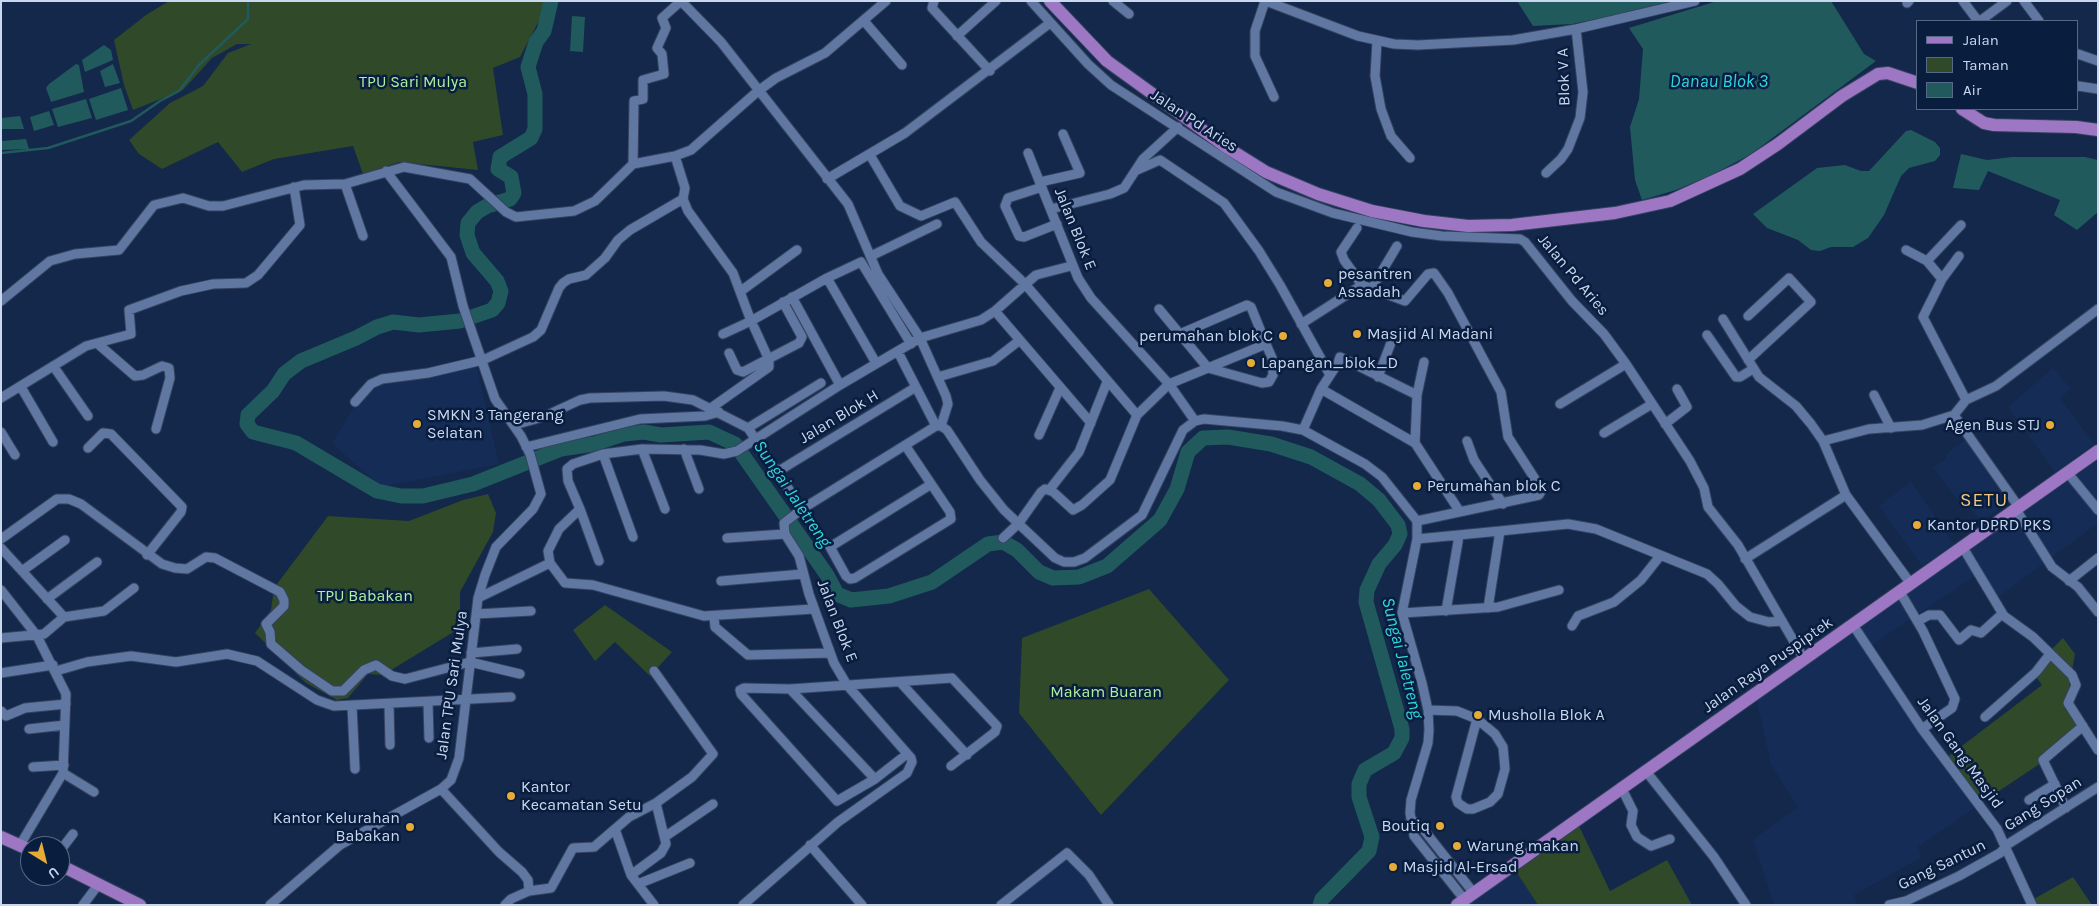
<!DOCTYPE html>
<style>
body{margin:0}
#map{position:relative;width:2099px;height:906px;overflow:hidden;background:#13284a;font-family:Karla,sans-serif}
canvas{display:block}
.frame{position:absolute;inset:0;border:2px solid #cad8ef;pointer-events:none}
.legend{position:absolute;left:1916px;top:20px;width:162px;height:90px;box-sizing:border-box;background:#091d3f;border:1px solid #566885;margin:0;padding:6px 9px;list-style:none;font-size:15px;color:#cad8ef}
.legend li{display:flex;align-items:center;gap:10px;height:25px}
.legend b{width:25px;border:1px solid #566885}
.north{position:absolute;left:20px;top:836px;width:50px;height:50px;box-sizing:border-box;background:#091d3f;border:1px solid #566885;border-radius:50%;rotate:144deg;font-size:14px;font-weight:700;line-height:20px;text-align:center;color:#cad8ef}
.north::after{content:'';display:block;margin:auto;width:18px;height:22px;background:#e7ac37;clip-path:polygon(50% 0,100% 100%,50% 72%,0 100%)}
</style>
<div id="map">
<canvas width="2099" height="906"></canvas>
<div class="frame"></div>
<ul class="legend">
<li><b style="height:6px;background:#9e77c4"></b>Jalan</li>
<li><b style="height:14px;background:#2f4929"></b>Taman</li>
<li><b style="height:14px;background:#205a5d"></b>Air</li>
</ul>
<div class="north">U</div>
</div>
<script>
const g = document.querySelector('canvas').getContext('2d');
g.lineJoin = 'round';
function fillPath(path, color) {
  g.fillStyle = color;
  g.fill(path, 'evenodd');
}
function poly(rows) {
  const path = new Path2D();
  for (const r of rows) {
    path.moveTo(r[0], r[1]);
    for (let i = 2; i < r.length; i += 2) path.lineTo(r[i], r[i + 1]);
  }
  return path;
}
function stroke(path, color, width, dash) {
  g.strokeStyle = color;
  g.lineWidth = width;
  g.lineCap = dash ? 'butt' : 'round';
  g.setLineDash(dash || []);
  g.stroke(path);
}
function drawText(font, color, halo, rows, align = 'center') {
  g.font = font + ' Karla,sans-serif';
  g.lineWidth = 5;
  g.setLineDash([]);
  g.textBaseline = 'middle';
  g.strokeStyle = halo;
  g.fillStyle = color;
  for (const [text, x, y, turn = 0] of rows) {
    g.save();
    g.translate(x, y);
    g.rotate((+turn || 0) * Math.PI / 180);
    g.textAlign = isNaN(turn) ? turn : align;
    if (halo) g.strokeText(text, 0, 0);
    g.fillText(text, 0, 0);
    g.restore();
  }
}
const built = poly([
 [476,364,499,464,381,487,332,443,355,406,381,384],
 [2053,368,2071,389,2060,398,2094,444,2055,472,2008,407],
 [1966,439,2011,500,1981,522,1969,507,1965,509,1933,468,1947,458,1945,455],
 [2098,456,2098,523,1993,601,1975,576,1870,646,1978,805,1918,847,1922,857,1854,895,1858,905,1774,905,1753,840,1798,807,1771,765,1756,697],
 [1911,482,1954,544,1922,566,1879,506],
 [1073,850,1105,905,1006,905],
 [1515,870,1538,905,1467,905]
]);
const green = poly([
 [169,1,546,1,543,13,520,57,493,68,503,135,473,142,478,170,399,162,363,174,353,146,274,159,242,172,218,142,162,169,139,154,129,140,170,103,203,86,228,53,251,44,237,44,212,58,183,90,133,110,124,85,114,40,146,15],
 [488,494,496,513,493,532,460,592,460,628,383,675,368,674,348,698,337,700,306,683,255,633,271,610,274,588,328,516,409,521,463,500],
 [1149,589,1229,680,1101,815,1019,713,1022,638],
 [605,605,672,652,650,676,615,642,595,661,573,630],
 [2063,638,2075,654,2065,709,2080,724,2041,763,1978,805,1946,758,2042,685,2031,670],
 [1579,826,1610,891,1667,860,1692,905,1538,905,1515,870],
 [2073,877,2092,905,2023,905]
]);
const water = poly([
 [1517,1,1669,1,1659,6,1572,24,1533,26],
 [1717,1,1831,1,1864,54,1876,61,1751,154,1712,175,1676,190,1642,200,1635,180,1630,127,1639,99,1643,49,1629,28],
 [572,16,585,17,583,52,570,51],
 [104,45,111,50,113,60,85,72,82,60],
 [76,64,79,65,84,92,51,102,46,88,49,84],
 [113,64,120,83,105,87,100,71],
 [121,88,128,110,96,120,89,99],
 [86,99,92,118,58,127,52,109],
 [49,111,54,125,34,131,30,117],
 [20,116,24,129,1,129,1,118],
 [1911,130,1935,142,1940,148,1940,155,1935,161,1909,168,1901,176,1884,215,1868,238,1853,247,1831,247,1820,251,1811,250,1798,240,1767,228,1753,214,1817,168,1845,165,1861,171,1869,171,1906,131],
 [26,139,29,149,1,150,1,141],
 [1961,154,1987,160,2012,157,2085,157,2098,160,2098,212,2077,230,2054,215,2060,200,1988,171,1979,190,1953,188]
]);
const stream = poly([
 [1,153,48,148,131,121,160,101,179,91,199,65,248,19,248,1]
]);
const river = poly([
 [551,1,544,31,536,42,528,67,535,94,535,129,531,138,500,157,498,169,511,177,514,193,510,199,487,206,477,212,468,223,467,235,473,253,497,281,501,291,498,303,492,310,460,321,419,325,393,322,377,327,356,338,301,361,284,374,273,391,248,415,247,424,253,432,296,443,377,491,401,496,423,496,473,484,561,449,594,444,624,434,644,432,661,435,709,432,735,444,827,575,837,594,851,600,889,596,932,582,988,544,1003,542,1017,550,1039,572,1053,578,1079,577,1107,566,1160,520,1177,489,1188,452,1203,438,1228,437,1271,444,1311,457,1360,484,1379,500,1398,525,1400,534,1395,545,1379,564,1367,590,1366,602,1402,729,1402,738,1394,753,1365,770,1359,784,1359,797,1372,837,1369,851,1322,899,1320,905]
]);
const minor = poly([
 [681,1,721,42,848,204,878,274,920,338,946,396,948,404,941,426],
 [934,1,932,8,990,71],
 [1031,1,1088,64,1111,85,1276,192,1333,213,1412,232,1442,236,1520,239,1525,242,1572,301,1604,334,1626,364,1690,461,1704,488,1708,507,1738,545,1804,659],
 [1113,1,1129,14],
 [1265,1,1255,31,1255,56,1274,97],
 [1266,1,1358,36,1394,44,1418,45,1513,40,1576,29,1695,1],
 [1963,1,1978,21],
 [2024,1,2039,21],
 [1907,3,1909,1],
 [864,21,902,65],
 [1980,21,2007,1],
 [957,36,996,1],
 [1377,41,1375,76,1381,109,1391,136,1410,158],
 [2078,54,2098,61],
 [2078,86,2098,89],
 [1028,153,1078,278,1091,298,1169,384,1195,421],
 [870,155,900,206,921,216,955,202,981,242,1025,284,1137,415],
 [633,164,634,101,643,99,643,80,664,74,662,54,657,48,666,28,662,18,681,1],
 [1135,171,1160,160,1224,203,1259,251,1280,285,1330,375],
 [1546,173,1561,159,1568,149,1580,118,1583,92,1576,29],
 [827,179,905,133,1050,23],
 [1040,182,1080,173,1063,134],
 [345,184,363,236],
 [1042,187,1008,198,1005,206,1019,236,1024,237,1057,224],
 [683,199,688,211,733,273,751,321],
 [1051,209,1110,194,1124,188,1143,159,1178,127],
 [1357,228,1341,252,1344,260,1362,285,1405,301,1428,274,1434,273,1448,293,1501,392,1508,437,1542,490,1539,495,1417,521],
 [1906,250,1927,261,1942,279],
 [871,256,937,224],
 [1959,256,1942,279,1923,317,1966,400],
 [1927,261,1961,225],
 [827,278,876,363],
 [1372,288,1397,246],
 [741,291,797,250],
 [792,297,840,385],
 [1,301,50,261,75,254,119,250,154,205,183,198,209,206,223,206,304,185,345,184,404,167,470,179,506,212,516,217,574,211,595,201,633,164,675,156,691,150,758,91,776,78,825,53,886,1],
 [995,311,1091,423],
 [1723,319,1759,377,1796,406,1811,424,1823,441,1846,495,1911,584],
 [1301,324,1362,285],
 [723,334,751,321,827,278,861,262,911,344],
 [1180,334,1247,305,1251,307,1266,344],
 [1707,335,1736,377,1740,377,1753,369],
 [98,344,135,376,143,375,162,366,169,368,170,378,156,429],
 [898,352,936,426],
 [729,353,737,370,743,372,799,343,802,337,783,302],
 [1748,360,1811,302,1789,278,1748,316],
 [1424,362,1417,395,1415,443,1460,512],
 [54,367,88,416],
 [938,377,993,361,1020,340],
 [1378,377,1392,340],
 [1107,382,1079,452,1050,489,1073,510,1082,505,1110,480,1137,415,1169,384,1208,368,1266,344,1272,358,1273,375,1269,382,1262,383,1208,368,1159,309],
 [21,387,53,442],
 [1321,389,1415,443],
 [1874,395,1891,428],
 [1,398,86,346,131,334,129,310,181,291,213,284,246,283,258,275,300,225,294,187],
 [355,402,371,384,382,379,428,373,483,360,533,337,541,330,559,288,563,283,569,279,586,275,605,258,618,240,630,230,683,199,685,188,675,156],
 [1560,404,1626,364],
 [711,408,769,367,769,360,754,327],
 [1954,415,2018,506],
 [1665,424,1687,407,1677,389],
 [514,425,543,417,580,400,590,398,664,396,693,400,748,428,802,509],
 [748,428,821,383],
 [1303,430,1321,389,1338,363,1340,357,1417,395],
 [1,432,15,455],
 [1604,433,1652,404],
 [1039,435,1060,388],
 [1467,441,1474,460,1503,504],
 [1823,441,1869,429,1922,425,1954,415,1966,400,1996,386,2098,309],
 [905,445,950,512,951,519,855,578,850,579,846,576,830,547,930,485],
 [526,447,640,419,705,416,719,412],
 [88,448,103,433,111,434,182,507,181,512,147,555],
 [642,449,665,509],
 [684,449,699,489],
 [603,454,633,537],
 [777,472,916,387],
 [2067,472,2098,510],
 [2015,508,2052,567,2078,587,2098,612],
 [580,509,559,529,548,551,550,563,565,583,593,585,704,616,814,609],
 [1500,531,1568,524,1596,529,1707,574,1718,584,1736,606,1750,617,1769,622,1782,621],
 [727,538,785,534],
 [1003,538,1019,523,1041,492,1045,489,1051,491],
 [1,539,57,499,69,499,81,504,162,564,175,568,187,569,206,557,215,558,280,592,284,600,284,606,266,624,270,632,271,644,301,670,332,691,343,691,364,670,376,665,392,676,405,679,470,662,520,674],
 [1417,539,1500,531,1488,608],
 [1962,546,2004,616,2033,637,2072,675,2076,685,2068,703,2098,750],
 [1,548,64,617,104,611,134,588],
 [1745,559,1846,495],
 [599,561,580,509,568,481,567,469,573,464,603,454,642,449,700,450,724,454,737,451,840,385,920,338,981,320,995,311,1036,275,1071,266],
 [22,571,65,540],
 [721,581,803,574],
 [2069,581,2098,558],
 [1,590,37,636,66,694,63,773,20,845],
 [1900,592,1923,631,1955,699,1952,708,1922,729],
 [478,598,550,563],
 [47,599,97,562],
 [1446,611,1459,536],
 [1402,613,1498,607,1559,590],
 [476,614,531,611],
 [714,617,715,627,748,655,830,653],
 [1918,621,1929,615,1940,615,1959,640,1971,630,1981,633,2002,614],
 [1853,625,1922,729,1997,829,2032,905],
 [1572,626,1578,616,1614,602,1641,580,1660,556],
 [1,638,44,634,64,617],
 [471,653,517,649],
 [56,671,87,662,131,656,176,662,227,654,257,661,317,700,334,706,511,697],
 [1,673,53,665],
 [900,682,967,755],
 [790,689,875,779,837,801,741,694,740,690,744,688,790,689,952,678,997,726,995,732,951,766],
 [428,703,429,738],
 [389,705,390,745],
 [352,706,355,769],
 [1428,710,1457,711,1477,719,1495,734,1503,747,1505,769,1498,794,1490,802,1473,809,1467,809,1458,803,1456,797,1477,719],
 [1,711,6,716,25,708,66,704],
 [1985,717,2036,672,2050,654],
 [29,729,65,725],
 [33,767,64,765],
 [1645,770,1714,857,1746,905],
 [63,773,94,792],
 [875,779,907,754],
 [1621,787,1633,811,1631,825,1637,837,1651,846,1670,839],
 [441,789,499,852,522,872,528,880,529,891],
 [2029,800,2055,784],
 [2066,808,2043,760,2083,726],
 [1411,819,1423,829,1473,892],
 [615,829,631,875,654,905],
 [666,836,713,804],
 [810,845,862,905],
 [2005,846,2098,787],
 [60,851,73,834],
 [631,875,661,853,666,844,656,803],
 [638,884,690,863],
 [83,905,98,885],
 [270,905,340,845,441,789,451,780,459,758,478,598,485,575,496,547,533,509,541,494,530,454,521,436,495,399,463,306,451,257,386,171],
 [505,905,511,899,529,891,551,888,573,848,594,847,629,817,656,803,692,777,713,754,654,671],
 [743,905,838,822,907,773,912,762,911,758,847,685,834,663,809,594,799,556,785,534,784,523,802,509,936,426,941,426,947,430,980,480,1004,510,1055,558,1064,562,1074,562,1085,558,1142,515,1183,430,1195,421,1204,419,1282,426,1303,430,1365,464,1382,477,1417,521,1417,539,1402,613,1422,683,1428,710,1429,730,1428,743,1411,800,1410,813,1414,836,1464,899],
 [1001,905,1067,853,1089,875,1109,905],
 [1889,905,1906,901,1959,876,2000,853,2006,847]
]);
const primary = poly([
 [1050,1,1107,61,1226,147,1266,172,1318,194,1372,211,1424,221,1468,226,1512,225,1615,213,1670,201,1740,169,1778,144,1842,96,1878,74,1888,73,1918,83],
 [1962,109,1984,123,1994,125,2076,127,2098,130],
 [1,837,30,850],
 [60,865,140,905],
 [1457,905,2098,451]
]);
const markers = [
 [1328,283,5,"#e7ac37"],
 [1357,334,5,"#e7ac37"],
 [1283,336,5,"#e7ac37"],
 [1251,363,5,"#e7ac37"],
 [417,424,5,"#e7ac37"],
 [2050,425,5,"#e7ac37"],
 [1417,486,5,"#e7ac37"],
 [1917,525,5,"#e7ac37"],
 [1478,715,5,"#e7ac37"],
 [511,796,5,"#e7ac37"],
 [1440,826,5,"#e7ac37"],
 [410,827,5,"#e7ac37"],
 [1457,846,5,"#e7ac37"],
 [1393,867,5,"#e7ac37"]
];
const streetNames = [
 ["Blok V A",1564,77,-92],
 ["Jalan Pd Aries",1194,121,33],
 ["Jalan Blok E",1075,229,68],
 ["Jalan Pd Aries",1573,275,50],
 ["Jalan Blok H",839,417,-31],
 ["Jalan Blok E",837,621,69],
 ["Jalan Raya Puspiptek",1768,665,-35],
 ["Jalan TPU Sari Mulya",452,685,-82],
 ["Jalan Gang Masjid",1960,753,54],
 ["Gang Sopan",2043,804,-32],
 ["Gang Santun",1942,865,-26]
];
const parkNames = [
 ["TPU Sari Mulya",413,82],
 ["TPU Babakan",365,596],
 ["Makam Buaran",1106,692]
];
const poiNames = [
 ["pesantren",1338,274],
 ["Assadah",1338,292],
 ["Masjid Al Madani",1367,334],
 ["perumahan blok C",1273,336,"right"],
 ["Lapangan_blok_D",1261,363],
 ["SMKN 3 Tangerang",427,415],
 ["Selatan",427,433],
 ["Agen Bus STJ",2040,425,"right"],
 ["Perumahan blok C",1427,486],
 ["Kantor DPRD PKS",1927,525],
 ["Musholla Blok A",1488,715],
 ["Kantor",521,787],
 ["Kecamatan Setu",521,805],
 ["Kantor Kelurahan",400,818,"right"],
 ["Babakan",400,836,"right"],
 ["Boutiq",1430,826,"right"],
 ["Warung makan",1467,846],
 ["Masjid Al-Ersad",1403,867]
];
const waterNames = [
 ["Danau Blok 3",1719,82],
 ["Sungai Jaletreng",792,494,56],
 ["Sungai Jaletreng",1402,658,76]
];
const quarterNames = [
 ["SETU",1984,501]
];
fillPath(built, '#152d56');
fillPath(green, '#2f4929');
fillPath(water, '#205a5d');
stroke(stream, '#205a5d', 2.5);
stroke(river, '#205a5d', 15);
stroke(minor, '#354361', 11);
stroke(primary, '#354361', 14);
stroke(minor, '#6078a1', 9);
stroke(primary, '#9e77c4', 12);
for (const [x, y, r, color] of markers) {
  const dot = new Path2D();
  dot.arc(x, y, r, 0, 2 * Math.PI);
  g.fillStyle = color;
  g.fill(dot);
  stroke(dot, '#091d3f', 2);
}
drawText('16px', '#cad8ef', '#091d3f', streetNames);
drawText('16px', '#adf09e', '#091d3f', parkNames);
drawText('16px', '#cad8ef', '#091d3f', poiNames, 'left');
drawText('italic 18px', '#2fd7de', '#091d3f', waterNames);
g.letterSpacing = '1px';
drawText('19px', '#f2c882', '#091d3f', quarterNames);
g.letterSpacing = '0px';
</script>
